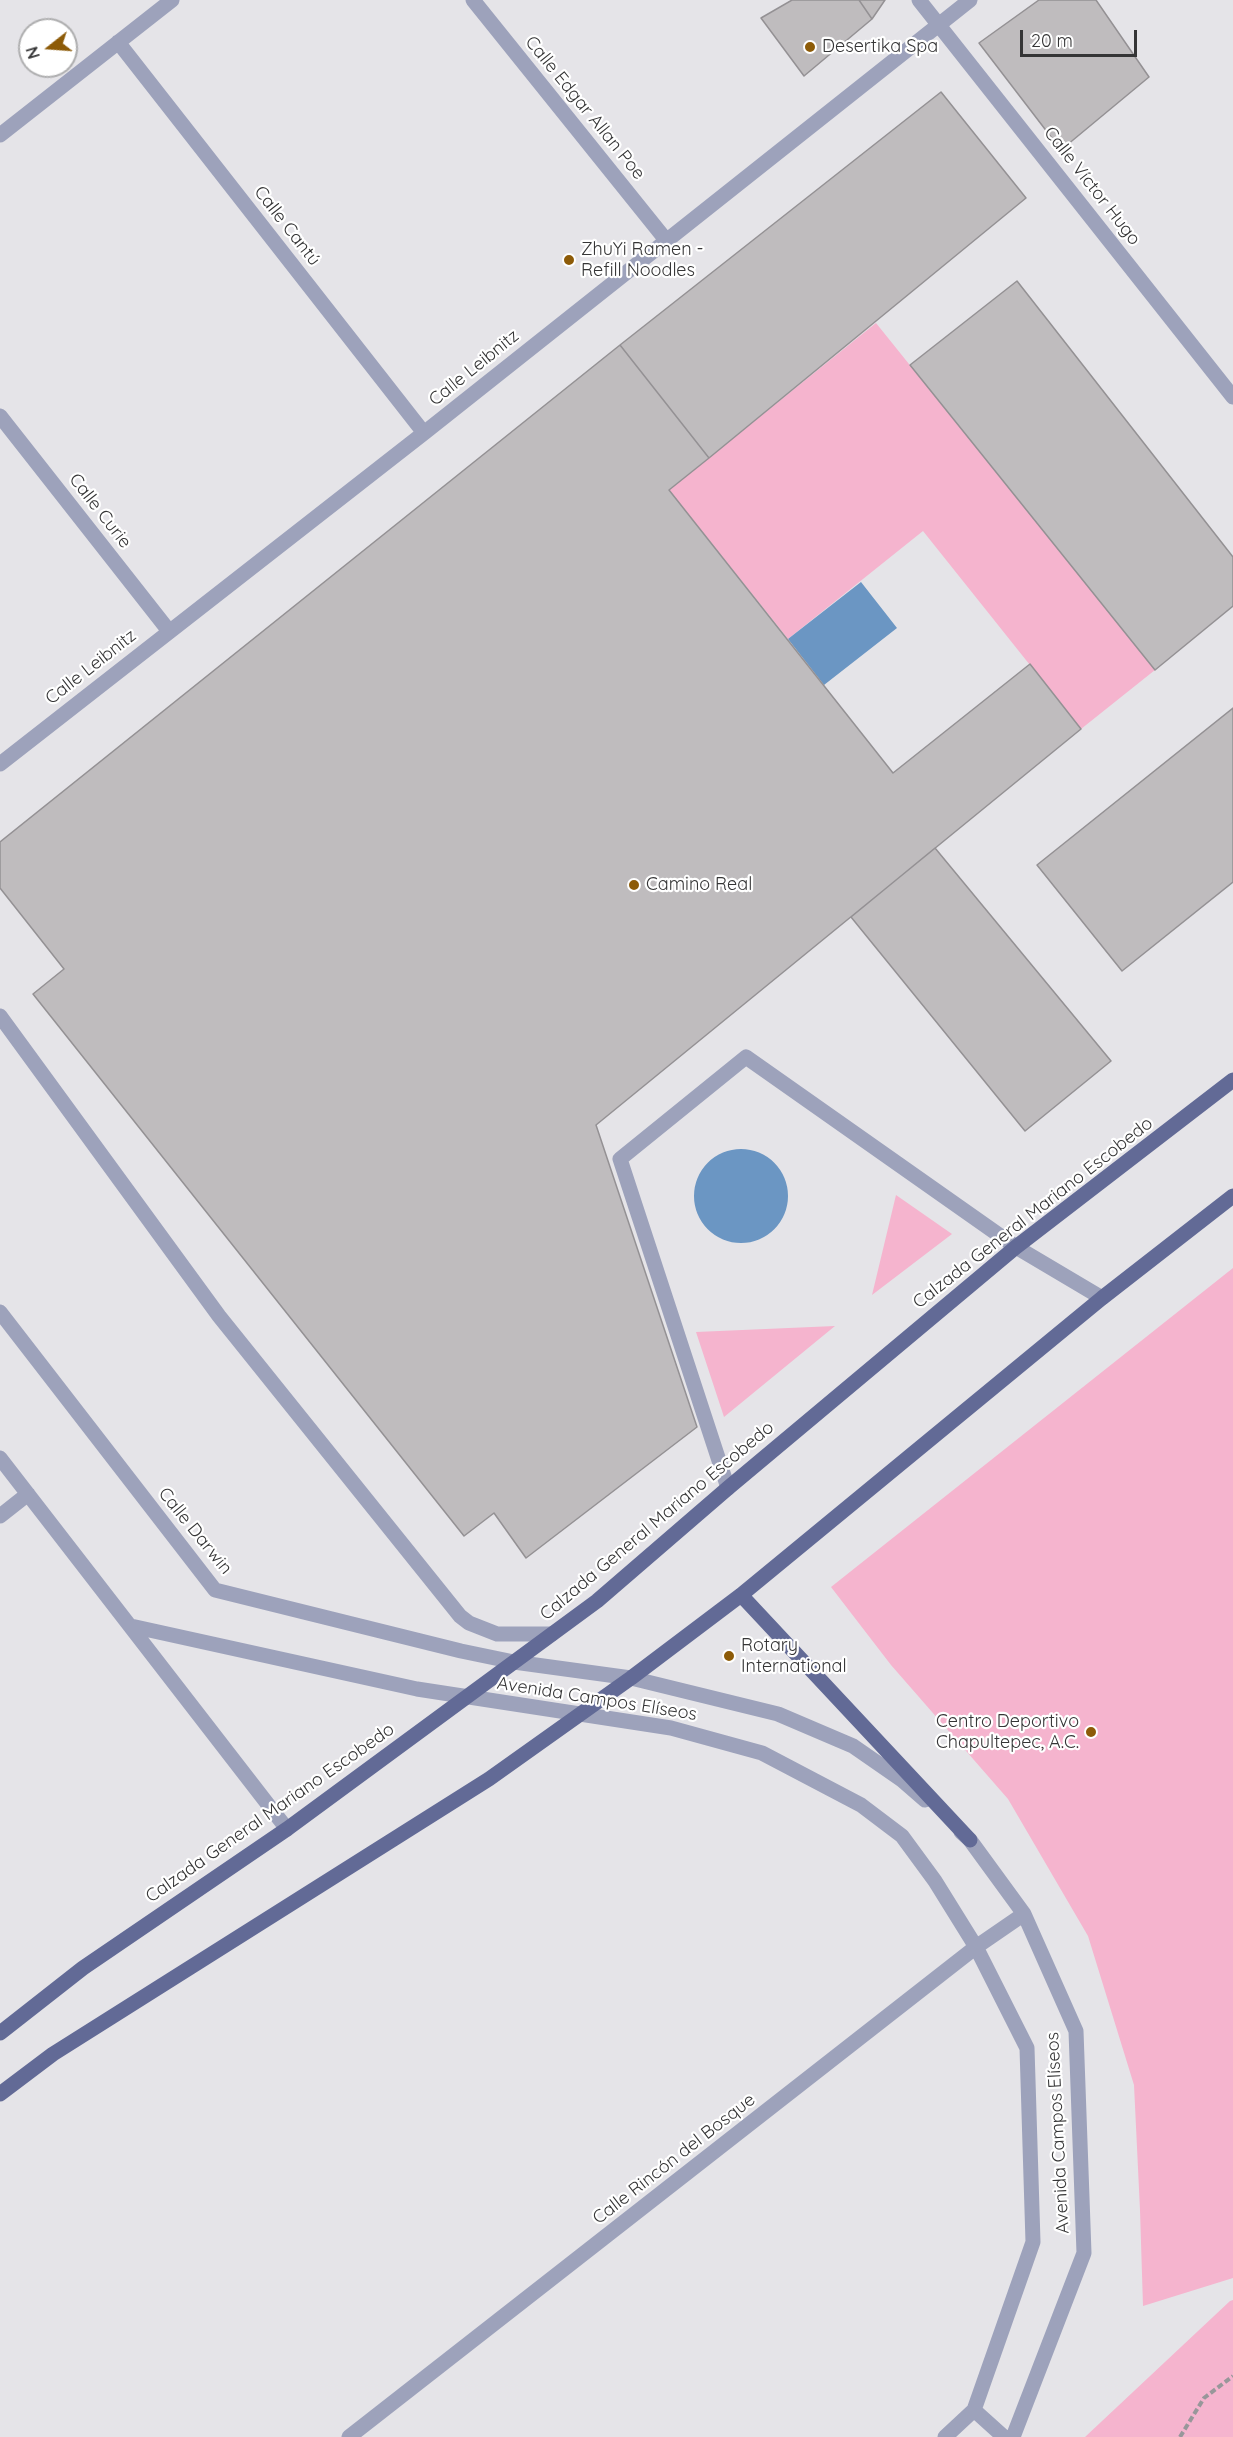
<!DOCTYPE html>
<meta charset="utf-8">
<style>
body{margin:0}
#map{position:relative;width:1233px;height:2437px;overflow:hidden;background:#e5e4e8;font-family:Quicksand,sans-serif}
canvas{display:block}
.north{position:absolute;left:18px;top:18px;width:60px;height:60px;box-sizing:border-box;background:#fff;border:2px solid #aeaeaf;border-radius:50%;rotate:253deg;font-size:16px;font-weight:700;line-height:24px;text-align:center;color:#353536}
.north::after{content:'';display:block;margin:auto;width:21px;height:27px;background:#8d5b08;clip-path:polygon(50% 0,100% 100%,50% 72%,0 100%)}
.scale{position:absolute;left:1020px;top:30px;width:117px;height:27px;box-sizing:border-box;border:3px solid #353536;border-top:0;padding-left:8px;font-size:18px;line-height:21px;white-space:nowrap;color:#353536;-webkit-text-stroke:4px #fff;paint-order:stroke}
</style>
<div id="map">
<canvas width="1233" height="2437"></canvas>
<div class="north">N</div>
<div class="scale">20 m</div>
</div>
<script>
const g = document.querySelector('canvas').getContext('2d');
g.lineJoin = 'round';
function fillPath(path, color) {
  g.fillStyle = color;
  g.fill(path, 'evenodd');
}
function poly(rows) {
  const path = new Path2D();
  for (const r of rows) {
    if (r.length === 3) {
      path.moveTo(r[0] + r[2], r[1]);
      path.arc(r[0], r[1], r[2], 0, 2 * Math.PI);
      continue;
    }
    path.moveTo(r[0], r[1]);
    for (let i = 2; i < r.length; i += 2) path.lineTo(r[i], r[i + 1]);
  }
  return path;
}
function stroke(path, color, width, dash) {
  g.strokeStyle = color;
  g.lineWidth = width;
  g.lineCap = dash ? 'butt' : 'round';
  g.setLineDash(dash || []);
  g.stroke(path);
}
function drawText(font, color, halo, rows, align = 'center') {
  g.font = font + ' Quicksand,sans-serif';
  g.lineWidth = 4.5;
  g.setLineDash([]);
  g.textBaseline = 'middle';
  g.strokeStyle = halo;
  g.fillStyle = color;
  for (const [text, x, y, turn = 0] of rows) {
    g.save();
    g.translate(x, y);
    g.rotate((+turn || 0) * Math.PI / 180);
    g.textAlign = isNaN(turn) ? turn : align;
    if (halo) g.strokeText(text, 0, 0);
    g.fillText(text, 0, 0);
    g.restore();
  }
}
const green = poly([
 [876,323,1155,670,1081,729,923,531,788,639,669,490],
 [896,1195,952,1234,872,1295],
 [1233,1268,1233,2278,1143,2306,1140,2210,1134,2085,1088,1936,1008,1799,891,1665,831,1587],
 [835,1326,724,1417,696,1332],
 [1233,2300,1233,2437,1085,2437,1230,2301]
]);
const water = poly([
 [861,582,897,628,824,685,788,639],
 [741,1196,47]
]);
const building = poly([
 [792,0,859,0,872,19,804,76,761,18,792,0],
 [859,0,885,0,872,19,859,0],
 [1039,0,1096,0,1149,77,1061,150,979,43,1039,0],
 [941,92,1026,198,709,458,620,345,941,92],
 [1017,281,1233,557,1233,606,1155,670,910,365,1017,281],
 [620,345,709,458,669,490,893,773,1030,664,1081,729,596,1125,697,1427,526,1558,494,1513,464,1536,33,994,64,969,0,888,0,842,620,345],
 [1233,708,1233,882,1122,971,1037,865,1233,708],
 [935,848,1111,1061,1025,1131,851,917,935,848]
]);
const path = poly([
 [1180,2437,1204,2398,1233,2376]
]);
const minor = poly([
 [473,0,666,240],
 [919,0,1233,397],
 [118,42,424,433],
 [0,135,172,0],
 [0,416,169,631],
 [0,764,424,433,970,0],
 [0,1016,219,1316,460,1616,469,1623,497,1634,552,1634],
 [0,1312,215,1590,461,1651,514,1662,631,1678,778,1714,853,1746,902,1780,925,1800],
 [0,1458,287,1829],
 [728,1488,620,1159,746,1057,1016,1247,1102,1298],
 [0,1516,28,1494],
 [131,1626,417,1689,671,1728,762,1753,861,1805,902,1836,935,1881,976,1947,1027,2048,1033,2242,974,2410,945,2437],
 [961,1832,970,1840,1024,1914,1076,2031,1084,2253,1013,2437],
 [974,2410,1004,2437],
 [349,2437,976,1947,1024,1914]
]);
const major = poly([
 [741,1595,970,1840],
 [0,2033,83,1968,287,1829,597,1601,728,1488,1016,1247,1233,1080],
 [0,2094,53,2054,489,1779,631,1678,741,1595,1102,1298,1233,1196]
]);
const markers = [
 [810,47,6,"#8d5b08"],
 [569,260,6,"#8d5b08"],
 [634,885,6,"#8d5b08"],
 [729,1656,6,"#8d5b08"],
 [1091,1732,6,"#8d5b08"]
];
const poiNames = [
 ["Desertika Spa",822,47],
 ["ZhuYi Ramen -",581,250],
 ["Refill Noodles",581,271],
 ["Camino Real",646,885],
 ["Rotary",741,1646],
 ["International",741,1667],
 ["Centro Deportivo",1079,1722,"right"],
 ["Chapultepec, A.C.",1079,1743,"right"]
];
const streetNames = [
 ["Calle Edgar Allan Poe",585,108,51],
 ["Calle Víctor Hugo",1092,186,52],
 ["Calle Cantú",287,226,52],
 ["Calle Leibnitz",474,368,-39],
 ["Calle Curie",100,511,52],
 ["Calle Leibnitz",91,667,-38],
 ["Calzada General Mariano Escobedo",1033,1213,-38],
 ["Calzada General Mariano Escobedo",657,1521,-40],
 ["Calle Darwin",195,1531,51],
 ["Avenida Campos Elíseos",597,1699,9],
 ["Calzada General Mariano Escobedo",270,1813,-35],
 ["Avenida Campos Elíseos",1058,2133,-93],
 ["Calle Rincón del Bosque",674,2159,-38]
];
fillPath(green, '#f5b4ce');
fillPath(water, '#6b96c3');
fillPath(building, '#bfbcbe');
stroke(building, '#949194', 1.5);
stroke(path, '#98979a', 4, [6, 3]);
stroke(minor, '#9da2bb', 15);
stroke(major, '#626a96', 15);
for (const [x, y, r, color] of markers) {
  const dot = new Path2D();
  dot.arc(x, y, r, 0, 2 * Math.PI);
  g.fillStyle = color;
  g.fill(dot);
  stroke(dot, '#fff', 2);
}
drawText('18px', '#353536', '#fff', poiNames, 'left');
drawText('18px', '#353536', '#fff', streetNames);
</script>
